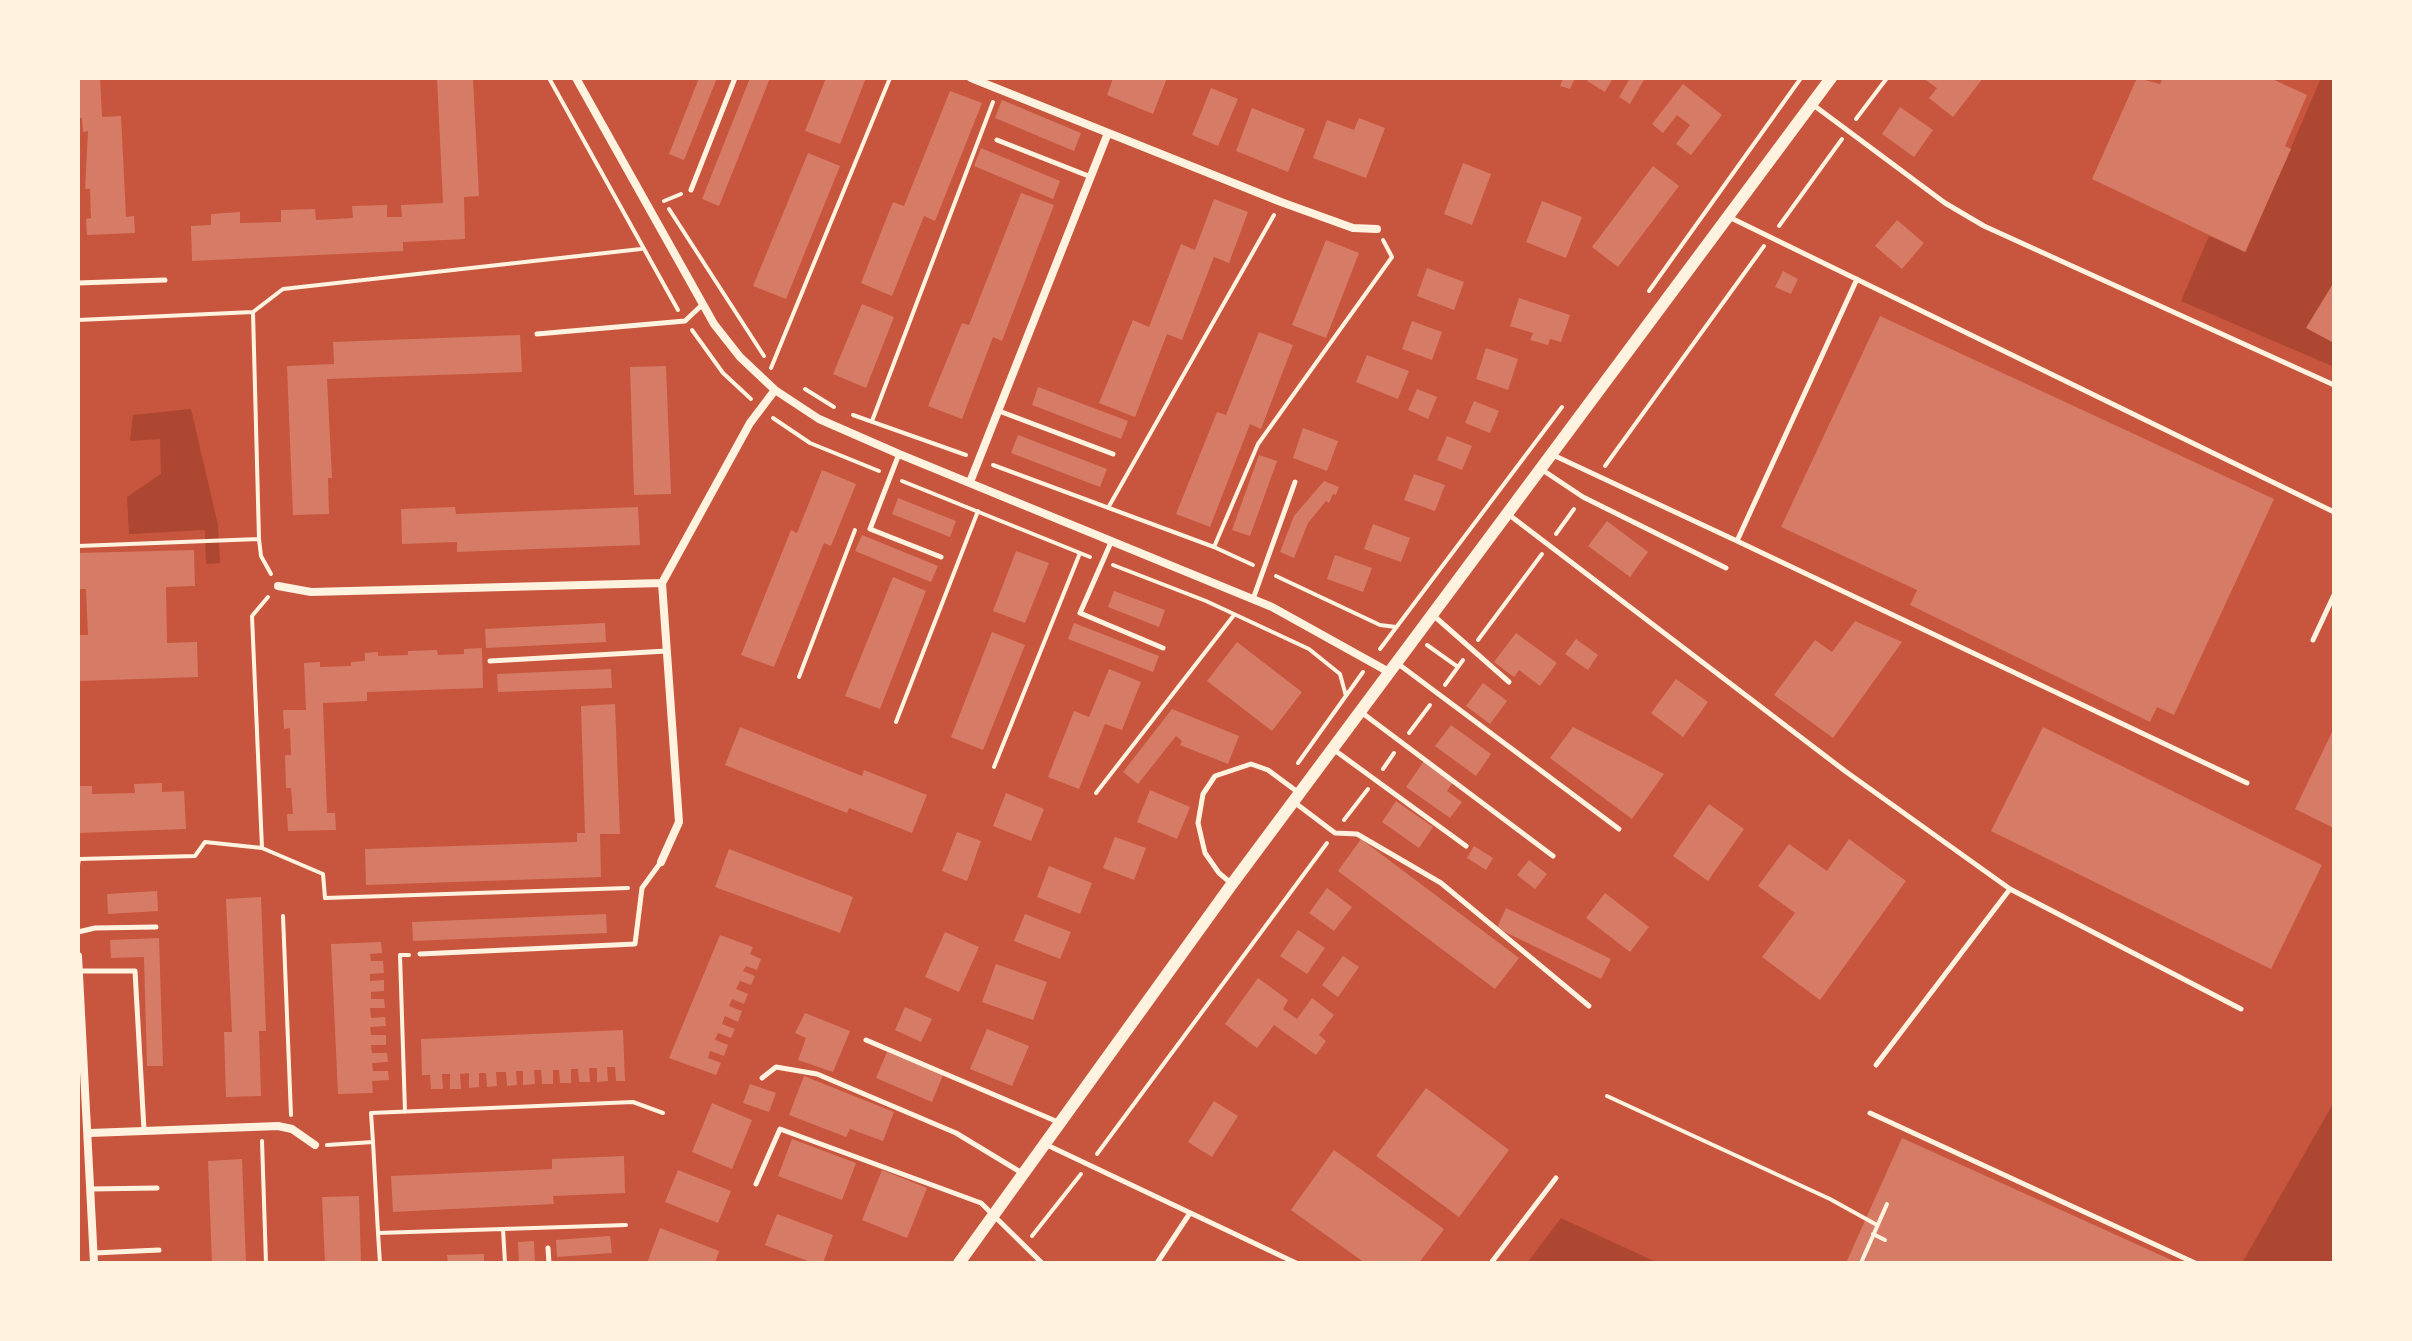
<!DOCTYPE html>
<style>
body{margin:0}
#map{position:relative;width:2412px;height:1341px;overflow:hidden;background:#c8553d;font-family:"Open Sans",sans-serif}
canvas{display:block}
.frame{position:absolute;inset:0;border:80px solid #fff3e0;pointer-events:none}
</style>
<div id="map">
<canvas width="2412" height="1341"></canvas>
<div class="frame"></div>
</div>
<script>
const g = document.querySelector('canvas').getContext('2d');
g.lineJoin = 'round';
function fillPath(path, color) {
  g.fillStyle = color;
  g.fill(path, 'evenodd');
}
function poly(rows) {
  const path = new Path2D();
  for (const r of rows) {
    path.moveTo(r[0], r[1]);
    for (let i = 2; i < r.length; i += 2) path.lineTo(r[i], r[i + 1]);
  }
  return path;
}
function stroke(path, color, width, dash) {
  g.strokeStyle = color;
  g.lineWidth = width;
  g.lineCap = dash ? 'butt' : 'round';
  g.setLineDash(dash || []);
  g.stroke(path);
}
const green = poly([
 [2321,78,2334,78,2334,367,2181,301,2209,236,2246,252],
 [191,409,218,525,220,563,206,564,205,530,129,534,127,497,161,474,160,439,130,441,133,415],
 [2334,1102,2334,1263,2242,1263],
 [1561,1218,1658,1263,1527,1263]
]);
const building = poly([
 [78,78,100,78,102,117,121,116,126,217,134,216,135,233,87,235,86,219,91,218,90,189,85,189,88,131,83,132,82,118,78,118],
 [437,78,473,78,479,196,464,197,465,239,403,242,403,251,192,261,191,226,211,225,211,214,240,212,240,223,281,222,281,210,315,209,316,220,353,218,352,206,387,205,387,217,402,217,401,205,443,203],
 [699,78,717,78,684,160,669,154],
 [750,78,770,78,719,206,702,199],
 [826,78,866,78,840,144,805,131],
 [1113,78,1167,78,1153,114,1107,95],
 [1563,78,1575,78,1570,89,1560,86],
 [1589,78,1613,78,1605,92,1587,81],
 [1625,78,1645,78,1630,104,1619,97,1629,80],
 [1923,78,1983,78,1953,117,1929,98,1937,88],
 [2137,78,2160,84,2163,78,2270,78,2307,95,2285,146,2291,149,2245,252,2092,179],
 [1683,84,1722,115,1691,155,1676,144,1690,125,1677,115,1663,133,1652,124],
 [1211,88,1238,99,1218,146,1192,135],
 [950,91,982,103,935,221,924,216,892,296,861,283,893,202,904,206],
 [1002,100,1081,133,1074,151,995,118],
 [1900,107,1933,130,1914,157,1882,134],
 [1252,108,1305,129,1288,172,1236,151],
 [1359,118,1385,128,1366,178,1313,158,1327,120,1354,130],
 [981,148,1060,181,1053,199,974,166],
 [808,153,840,166,786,299,753,286],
 [1463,163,1491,174,1472,225,1444,214],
 [1653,166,1679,186,1618,267,1592,247],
 [1021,193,1054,205,1002,341,993,337,962,419,928,406,962,323,969,325],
 [1214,199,1248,212,1229,263,1214,257,1182,340,1167,334,1135,417,1099,403,1133,320,1149,327,1181,244,1195,250],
 [1542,201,1582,217,1566,258,1526,242],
 [1897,220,1924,243,1902,269,1875,246],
 [1326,240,1359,253,1326,338,1292,325],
 [1427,268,1464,282,1454,310,1417,296],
 [1783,271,1798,279,1791,294,1775,287],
 [2334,282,2334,343,2306,328],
 [1519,298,1570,315,1561,342,1550,339,1548,345,1530,340,1533,333,1510,326],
 [862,304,894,317,866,388,833,374],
 [1880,316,2274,499,2174,715,2157,707,2150,722,1910,605,1917,590,1781,527],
 [1412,321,1442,332,1432,360,1402,349],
 [1259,332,1293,345,1261,429,1250,424,1210,527,1176,514,1217,412,1226,415],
 [520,335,522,372,327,379,332,478,328,478,329,514,293,515,287,366,334,364,333,342],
 [1486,348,1518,359,1508,390,1476,379],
 [1367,355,1409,371,1398,399,1356,382],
 [666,366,671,494,634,495,630,367],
 [1038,387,1128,421,1121,439,1032,405],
 [1417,389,1437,397,1428,419,1408,410],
 [1474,401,1499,411,1490,433,1465,423],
 [1303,428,1338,441,1327,471,1293,458],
 [1018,435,1107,469,1100,487,1011,453],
 [1447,436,1472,446,1462,470,1437,460],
 [1259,455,1277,461,1250,536,1232,530],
 [822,470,856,484,831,546,824,543,774,667,741,655,791,530,797,533],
 [1414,474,1445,485,1435,511,1404,500],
 [1324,481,1339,487,1336,495,1333,494,1329,503,1326,501,1308,523,1294,558,1280,552,1294,516],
 [898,498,956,521,950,537,892,514],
 [455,507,456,514,638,507,640,545,457,552,457,542,402,544,401,509],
 [1607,521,1648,552,1630,577,1588,546],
 [1373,524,1410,538,1401,562,1364,549],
 [862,535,938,566,931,582,855,551],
 [194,550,195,586,166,587,167,643,197,642,198,677,78,681,78,635,88,635,86,589,78,589,78,553],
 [1016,551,1049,563,1025,623,993,611],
 [1335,555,1372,568,1363,592,1327,579],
 [893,577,926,591,880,709,845,696],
 [1114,591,1165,610,1159,627,1108,607],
 [1855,621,1902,642,1833,738,1774,695,1815,640,1832,652],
 [605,623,606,642,486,648,485,629],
 [1074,623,1159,656,1153,672,1068,639],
 [992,632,1025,645,983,750,951,737],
 [1516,633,1557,663,1540,686,1519,670,1514,677,1494,662],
 [1576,639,1598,655,1588,670,1565,654],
 [1237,642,1302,692,1272,731,1207,681],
 [482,648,483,688,367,692,367,701,323,703,327,813,335,813,336,830,288,831,287,814,293,814,291,788,286,788,285,755,291,755,290,728,284,729,283,710,306,710,304,663,320,662,320,667,351,666,351,662,365,661,365,653,378,652,378,656,408,655,408,651,437,650,438,655,464,654,464,649],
 [611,669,612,688,498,692,497,674],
 [1109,669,1141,682,1122,730,1105,724,1079,789,1048,777,1074,711,1089,717],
 [1676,679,1708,702,1683,737,1651,713],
 [1483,683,1507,701,1490,724,1466,706],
 [615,704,620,834,600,834,601,877,366,885,365,849,577,842,577,833,585,833,581,706],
 [1172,709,1239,736,1228,764,1180,745,1182,741,1176,736,1138,784,1123,772],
 [1451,725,1491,754,1476,776,1435,746],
 [740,727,862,776,864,770,927,795,912,833,849,808,847,813,725,765],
 [1573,727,1664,774,1632,819,1550,758],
 [2043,727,2322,865,2271,969,1991,831],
 [2334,728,2334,828,2295,809],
 [1424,761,1453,782,1447,791,1462,802,1450,818,1406,787],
 [162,783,162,792,184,791,186,829,78,833,78,786,92,786,92,794,135,793,134,784],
 [1150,790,1190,807,1177,839,1137,822],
 [1006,793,1044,809,1031,841,993,826],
 [1396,801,1433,827,1419,848,1382,822],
 [1709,804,1744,829,1708,881,1673,856],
 [957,832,981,841,967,881,942,871],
 [1115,837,1146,848,1134,880,1103,868],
 [1361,839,1519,958,1495,989,1338,871],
 [1849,839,1906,881,1820,1000,1762,957,1795,913,1758,886,1789,844,1827,871],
 [1474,846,1493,858,1486,870,1467,858],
 [729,849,853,897,840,933,715,887],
 [1529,860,1547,874,1535,889,1517,875],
 [1049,866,1092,883,1080,914,1037,897],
 [1327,888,1352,907,1334,931,1309,913],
 [157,891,158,911,108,914,107,894],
 [1605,893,1649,927,1630,952,1586,918],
 [261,897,266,1031,259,1031,261,1096,226,1097,224,1032,232,1032,226,899],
 [1506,908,1611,959,1601,979,1497,928],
 [606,914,607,933,413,941,412,922],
 [1025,914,1071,932,1060,959,1014,941],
 [1298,930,1325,948,1307,974,1280,956],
 [945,932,979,947,959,992,925,977],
 [720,935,753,947,750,954,761,959,757,970,746,966,743,971,755,976,751,985,740,981,736,989,748,994,744,1004,732,999,729,1006,742,1011,738,1022,725,1016,722,1024,735,1029,731,1038,718,1033,715,1040,728,1045,724,1056,710,1051,708,1058,721,1063,716,1075,669,1058],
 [159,938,163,1066,147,1066,144,957,111,958,110,940],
 [381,942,382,953,370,954,371,961,383,961,384,973,370,974,370,981,384,980,384,991,371,992,371,999,384,999,385,1008,370,1008,371,1018,385,1017,386,1026,370,1027,371,1035,386,1035,386,1045,371,1045,372,1053,387,1053,388,1062,372,1063,373,1071,388,1071,389,1080,372,1081,373,1093,338,1094,331,944],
 [1343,956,1359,967,1338,997,1322,985],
 [996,964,1047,982,1033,1020,982,1002],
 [1258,978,1288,1000,1283,1009,1297,1019,1312,998,1334,1015,1319,1035,1326,1041,1316,1055,1274,1025,1257,1048,1225,1024],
 [905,1007,932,1019,921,1042,895,1030],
 [805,1013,850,1031,833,1072,798,1060,806,1038,795,1033],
 [987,1029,1029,1046,1012,1086,970,1069],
 [623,1030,625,1081,616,1081,615,1067,607,1067,608,1081,597,1082,597,1068,589,1068,590,1082,579,1082,578,1069,571,1069,571,1083,560,1083,559,1070,553,1070,553,1084,542,1084,541,1070,534,1070,535,1084,523,1085,523,1071,516,1071,517,1085,507,1086,506,1072,496,1072,497,1086,487,1087,486,1073,479,1073,479,1087,469,1088,469,1073,460,1074,461,1089,450,1089,450,1074,442,1074,443,1089,431,1089,430,1075,422,1075,421,1039],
 [887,1052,943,1075,932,1102,876,1078],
 [804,1076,894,1112,883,1141,850,1129,846,1137,789,1115],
 [750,1084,776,1093,769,1112,743,1103],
 [1426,1088,1509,1150,1459,1217,1376,1156],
 [1214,1101,1238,1116,1212,1157,1188,1142],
 [712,1103,752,1120,732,1169,692,1152],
 [1902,1138,2178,1263,1846,1263],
 [792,1139,856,1163,842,1200,778,1176],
 [1334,1150,1444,1229,1419,1263,1365,1263,1291,1210],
 [624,1156,625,1193,553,1196,554,1204,393,1212,391,1176,552,1169,552,1159],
 [242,1159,246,1263,212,1263,208,1161],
 [678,1170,731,1191,718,1223,665,1202],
 [882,1170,927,1188,907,1238,862,1220],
 [359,1196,361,1263,325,1263,322,1197],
 [777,1214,833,1235,823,1263,813,1263,765,1245],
 [660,1228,719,1251,715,1263,647,1263],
 [610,1236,612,1253,557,1257,556,1240],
 [534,1241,535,1263,519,1263,518,1242],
 [484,1254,484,1263,448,1263,447,1255]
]);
const path = poly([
 [549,78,678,310],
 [1856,119,1887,78],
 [664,201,681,194],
 [669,209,764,356],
 [1779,226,1842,139],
 [1649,291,1801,78],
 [253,312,259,539,261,556,271,574],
 [78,320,253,312,283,289,641,249],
 [692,330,723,373,751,399],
 [771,368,890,78],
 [805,389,834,407],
 [853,415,966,455],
 [773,418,810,443,879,471],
 [872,421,993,102],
 [993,465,1214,547,1253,565],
 [1605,466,1764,246],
 [902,481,1090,557],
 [1108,508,1274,215],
 [1556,534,1574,509],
 [78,546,259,539],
 [1214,547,1258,444,1392,257,1383,240],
 [1113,565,1206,601,1309,649,1340,674,1346,696],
 [1276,576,1380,625,1396,627],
 [1478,640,1542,554],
 [1427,645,1458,667],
 [1380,649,1562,407],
 [799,677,855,530],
 [1445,685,1463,660],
 [896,722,978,511],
 [1409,733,1430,705],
 [1298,763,1363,672],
 [994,767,1080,553],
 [1383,769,1394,753],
 [1096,793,1234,615],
 [1344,820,1368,789],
 [262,848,323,874,325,898,628,888],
 [78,865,79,859,195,856,205,842,262,848,252,616,268,597],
 [283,916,291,1115],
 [1607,1096,1830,1199,1877,1225],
 [405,1112,400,955,409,955],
 [262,1141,266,1263],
 [373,1142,371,1113,633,1102,663,1113],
 [327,1145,373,1142,378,1233,503,1229,505,1263],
 [1097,1154,1327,843],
 [503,1229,626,1225],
 [378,1233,380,1263],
 [1873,1234,1885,1240],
 [1032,1236,1081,1174],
 [1861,1263,1887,1204]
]);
const service = poly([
 [1812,104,1945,203,1984,226,2334,385],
 [997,140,1091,177],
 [691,190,735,78],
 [1729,217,2334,512],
 [1857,279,1737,541,2247,783],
 [78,283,165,280],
 [537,334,685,321,702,305],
 [999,411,1113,454],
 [899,454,870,529,941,557],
 [1553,455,1737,541],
 [1541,469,1583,497,1726,568],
 [1508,514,1845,771,2010,889,2241,1009],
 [1112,540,1080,613,1163,648],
 [1253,599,1295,482],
 [1433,615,1509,682],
 [2313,640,2334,595],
 [490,661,667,651],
 [1397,663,1619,829],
 [1361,712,1553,856],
 [1333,749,1466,846],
 [1294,802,1335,833,1357,834,1441,883,1589,1006],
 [1232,884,1219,873,1205,853,1198,823,1203,794,1215,776,1251,764,1268,770,1299,793],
 [78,932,95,928,156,927],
 [420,954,635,944,642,888,661,862],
 [81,971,135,971,144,1130],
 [866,1040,1058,1122],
 [1876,1065,2010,889],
 [762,1078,776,1067,817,1074,956,1133,1022,1173],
 [1870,1113,2195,1263],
 [1047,1145,1296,1263],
 [756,1184,780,1129,981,1203,1042,1263],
 [91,1189,157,1188],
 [548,1248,549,1263],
 [94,1253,159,1250],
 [1157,1263,1190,1213],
 [1491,1263,1556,1178]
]);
const minor = poly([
 [576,78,714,324,740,357,775,390,819,419,899,454,1272,607,1389,672],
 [971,78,1281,202,1353,228,1377,229],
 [970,482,1108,133],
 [278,586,311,592,662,583],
 [661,862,679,822,662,583,750,423,775,390],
 [78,956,94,1263],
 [90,1133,278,1126,292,1129,315,1145]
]);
const tertiary = poly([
 [959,1263,1232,884,1831,78]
]);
fillPath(green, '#ae4732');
fillPath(building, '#d67c66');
stroke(path, '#fff3e0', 4);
stroke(service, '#fff3e0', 5);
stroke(minor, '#fff3e0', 8);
stroke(tertiary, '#fff3e0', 12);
</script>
